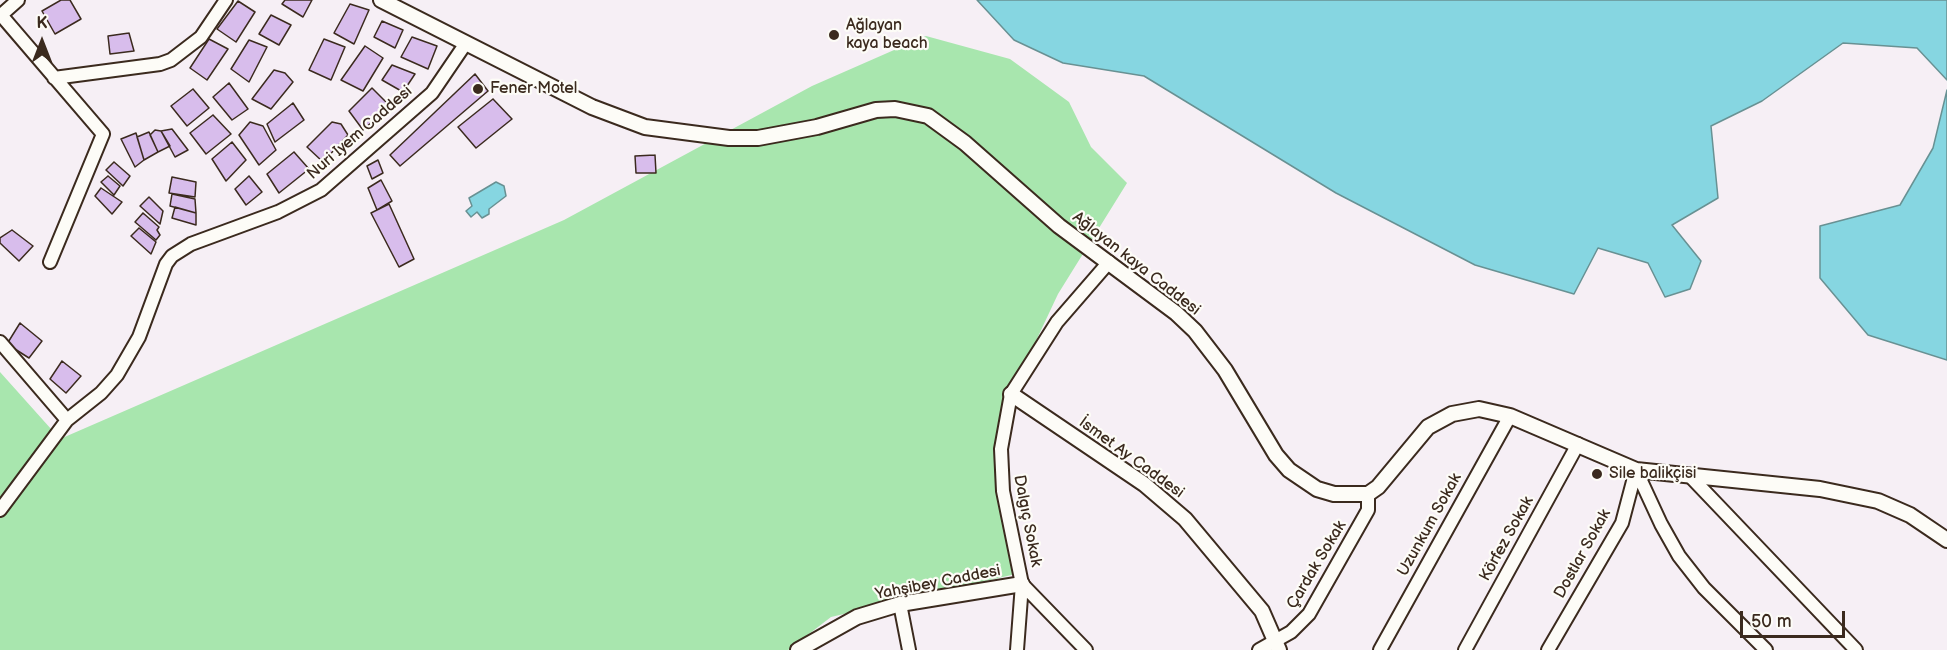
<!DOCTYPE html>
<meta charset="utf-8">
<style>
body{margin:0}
#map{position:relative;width:1947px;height:650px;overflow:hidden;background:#f6eff5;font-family:"Balsamiq Sans",sans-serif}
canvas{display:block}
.north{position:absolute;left:12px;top:12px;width:60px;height:60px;-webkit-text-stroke:4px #fdfcf7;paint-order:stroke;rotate:0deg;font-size:16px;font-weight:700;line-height:24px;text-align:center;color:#3b2a1e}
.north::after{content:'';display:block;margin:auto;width:21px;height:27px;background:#3b2a1e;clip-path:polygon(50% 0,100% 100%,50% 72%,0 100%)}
.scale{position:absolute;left:1740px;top:611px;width:105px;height:27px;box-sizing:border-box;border:3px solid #3b2a1e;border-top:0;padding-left:8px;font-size:18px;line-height:21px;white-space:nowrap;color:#3b2a1e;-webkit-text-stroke:4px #fdfcf7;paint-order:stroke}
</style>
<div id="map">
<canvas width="1947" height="650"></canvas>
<div class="north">K</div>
<div class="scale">50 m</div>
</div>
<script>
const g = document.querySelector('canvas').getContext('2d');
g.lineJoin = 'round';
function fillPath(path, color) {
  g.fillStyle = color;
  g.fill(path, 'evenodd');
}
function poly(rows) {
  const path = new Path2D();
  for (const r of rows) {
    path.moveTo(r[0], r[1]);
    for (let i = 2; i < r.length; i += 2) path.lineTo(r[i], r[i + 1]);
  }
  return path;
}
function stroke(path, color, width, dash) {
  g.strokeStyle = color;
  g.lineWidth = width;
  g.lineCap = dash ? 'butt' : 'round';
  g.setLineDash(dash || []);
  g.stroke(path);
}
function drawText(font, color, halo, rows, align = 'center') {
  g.font = font + ' "Balsamiq Sans",sans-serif';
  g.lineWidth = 4.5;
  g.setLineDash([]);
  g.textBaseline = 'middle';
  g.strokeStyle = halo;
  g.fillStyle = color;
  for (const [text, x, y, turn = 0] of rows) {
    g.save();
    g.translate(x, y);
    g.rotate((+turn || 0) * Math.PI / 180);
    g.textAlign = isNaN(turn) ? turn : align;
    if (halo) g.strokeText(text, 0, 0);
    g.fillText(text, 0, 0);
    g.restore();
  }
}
const green = poly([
 [926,36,1010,59,1069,102,1091,147,1127,183,1058,294,1011,394,1001,449,1020,573,831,617,788,650,0,650,0,372,60,439,564,220,812,86]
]);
const water = poly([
 [977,0,1947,0,1947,80,1917,48,1843,43,1762,101,1711,126,1718,198,1672,225,1701,261,1690,289,1665,297,1648,263,1598,248,1574,294,1475,265,1336,193,1144,76,1063,63,1014,40,977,0],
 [1947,90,1947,360,1868,335,1820,278,1820,226,1900,205,1933,148,1947,90],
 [496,182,504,186,506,196,489,209,489,214,482,218,477,212,471,217,466,211,472,206,469,198,496,182]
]);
const building = poly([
 [61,0,70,0,81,19,55,34,42,11,61,0],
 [285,0,312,0,303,17,282,4,285,0],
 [238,1,255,12,236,42,217,29,238,1],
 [350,4,369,10,354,44,334,33,350,4],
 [271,15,291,25,279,45,259,34,271,15],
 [382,21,403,30,395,48,374,37,382,21],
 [129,33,134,51,110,54,108,36,129,33],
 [412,37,437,46,428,69,401,57,412,37],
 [209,39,228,49,207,80,190,68,209,39],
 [324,39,345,47,331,80,309,70,324,39],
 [249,40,267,47,249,82,231,69,249,40],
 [365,46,383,58,363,91,341,80,365,46],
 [392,65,415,74,403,92,382,80,392,65],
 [274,70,285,73,293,82,271,109,252,99,274,70],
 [475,74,488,91,400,166,390,155,475,74],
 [229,83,248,109,232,120,213,97,229,83],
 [372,88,390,106,363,130,349,111,372,88],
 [193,89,209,108,187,126,171,106,193,89],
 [493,99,512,119,476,148,458,127,493,99],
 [293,103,304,120,275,142,267,124,293,103],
 [213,115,231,134,206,154,190,133,213,115],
 [250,122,263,126,276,150,259,165,239,135,250,122],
 [332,122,341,124,348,135,323,162,307,147,332,122],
 [172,129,188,150,175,157,161,131,172,129],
 [155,130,161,131,170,146,158,152,150,135,155,130],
 [149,132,158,152,144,160,137,137,149,132],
 [136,133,144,160,135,167,121,139,136,133],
 [232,142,246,160,226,181,212,159,232,142],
 [294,152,309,169,279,193,267,174,294,152],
 [655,155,656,173,636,173,635,156,655,155],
 [378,160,383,173,372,179,367,166,378,160],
 [114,162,130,176,123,186,106,170,114,162],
 [108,176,120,186,114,195,101,182,108,176],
 [249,176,262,192,246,205,235,189,249,176],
 [172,177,196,182,195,197,169,193,172,177],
 [381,180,392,201,377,210,368,188,381,180],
 [101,188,122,202,112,214,95,196,101,188],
 [172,194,195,199,196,213,170,206,172,194],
 [149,197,163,211,160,224,140,206,149,197],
 [389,204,414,259,399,267,371,213,389,204],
 [175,207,196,213,196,225,172,218,175,207],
 [143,213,159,227,157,230,160,235,156,240,135,222,143,213],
 [139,228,156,242,151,254,131,236,139,228],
 [12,230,33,246,19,261,0,243,0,238,12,230],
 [20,323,42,341,29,358,7,344,20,323],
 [62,361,81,376,66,393,50,379,62,361]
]);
const minor = poly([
 [1,15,103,134,50,262],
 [0,16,18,0],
 [54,78,160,64,171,60,201,37,226,0],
 [0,342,67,420],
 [1636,470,1661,524,1679,556,1704,588,1766,650],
 [1689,475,1856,650],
 [0,510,67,420,101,393,117,375,139,337,166,264,172,256,191,244,278,212,321,190,432,93,466,43],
 [900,604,909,650],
 [1017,650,1022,584],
 [1086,650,1022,584,1003,491,1001,449,1011,394,1057,322,1109,262],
 [1259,650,1291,632,1309,614,1368,510,1368,494],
 [1380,650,1510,416],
 [1465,650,1578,444],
 [1548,650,1622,523,1636,470]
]);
const tertiary = poly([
 [381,0,592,107,645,127,729,138,758,138,817,127,876,110,895,109,928,116,965,143,1059,226,1176,313,1195,331,1225,370,1276,455,1289,470,1317,489,1334,494,1368,494,1378,487,1428,427,1452,414,1479,409,1510,416,1636,470,1820,489,1878,501,1910,515,1947,540],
 [1011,394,1144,484,1185,519,1262,611,1279,650],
 [798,650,857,617,900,604,1022,584]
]);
const markers = [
 [834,35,6,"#3b2a1e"],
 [478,89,6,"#3b2a1e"],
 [1597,474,6,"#3b2a1e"]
];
const poiNames = [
 ["Ağlayan",846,26],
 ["kaya beach",846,44],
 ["Fener Motel",490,89],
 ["Sile balikçisi",1609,474]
];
const streetNames = [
 ["Nuri Iyem Caddesi",360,133,-41],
 ["Ağlayan kaya Caddesi",1136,264,38],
 ["İsmet Ay Caddesi",1131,458,36],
 ["Dalgıç Sokak",1027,521,79],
 ["Uzunkum Sokak",1430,525,-61],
 ["Körfez Sokak",1507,539,-61],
 ["Dostlar Sokak",1583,554,-61],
 ["Çardak Sokak",1317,565,-59],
 ["Yahşibey Caddesi",938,583,-11]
];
fillPath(green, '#a8e6ae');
fillPath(water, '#86d6e1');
stroke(water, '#689193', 1.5);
fillPath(building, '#d8bdec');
stroke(building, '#3b2a1e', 1.5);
stroke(minor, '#3b2a1e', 16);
stroke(tertiary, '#3b2a1e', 18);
stroke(minor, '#fdfcf7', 12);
stroke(tertiary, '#fdfcf7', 14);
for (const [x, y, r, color] of markers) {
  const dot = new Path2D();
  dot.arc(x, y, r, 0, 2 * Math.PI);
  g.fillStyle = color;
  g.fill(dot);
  stroke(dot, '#fdfcf7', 2);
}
drawText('16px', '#3b2a1e', '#fdfcf7', poiNames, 'left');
drawText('16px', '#3b2a1e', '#fdfcf7', streetNames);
</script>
